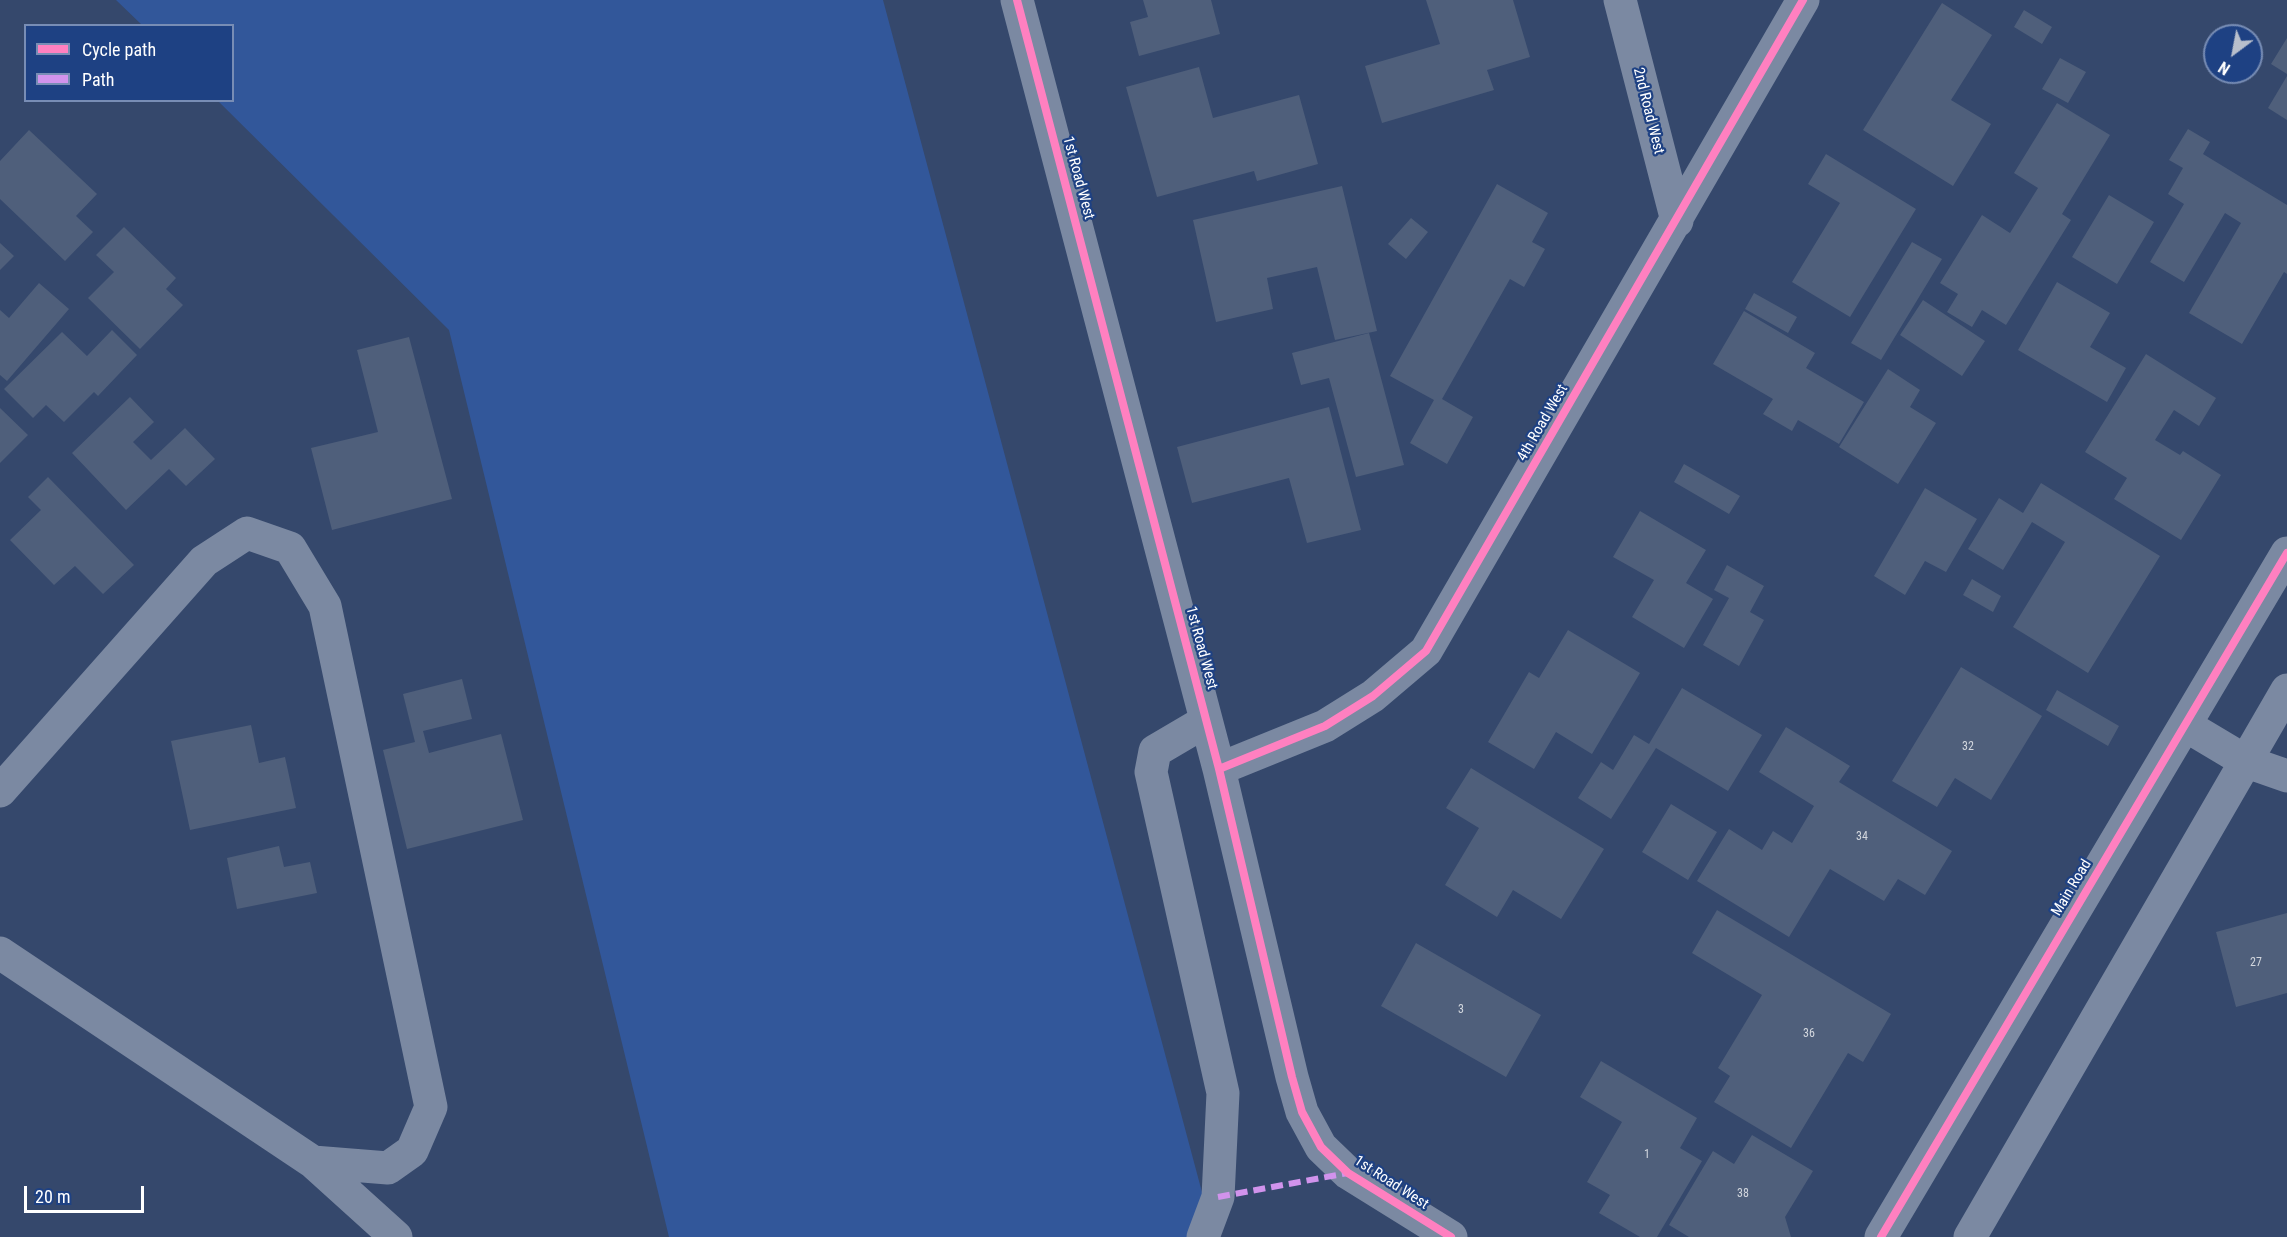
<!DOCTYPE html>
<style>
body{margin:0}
#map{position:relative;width:2287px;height:1237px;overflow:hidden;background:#35486c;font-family:"Roboto Condensed",sans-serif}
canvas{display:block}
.legend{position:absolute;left:24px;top:24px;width:210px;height:78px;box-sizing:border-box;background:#1e4183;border:2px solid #788db5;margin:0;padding:8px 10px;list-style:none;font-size:18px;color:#fff}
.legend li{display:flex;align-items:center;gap:12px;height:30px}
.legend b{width:30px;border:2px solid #788db5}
.north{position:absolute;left:2203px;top:24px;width:60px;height:60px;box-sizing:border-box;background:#1e4183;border:2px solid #788db5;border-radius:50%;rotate:212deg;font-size:16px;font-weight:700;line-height:24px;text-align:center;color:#fff}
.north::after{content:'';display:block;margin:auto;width:21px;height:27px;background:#b8bfcc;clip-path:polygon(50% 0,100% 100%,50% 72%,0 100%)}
.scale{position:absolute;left:24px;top:1186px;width:120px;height:27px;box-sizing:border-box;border:3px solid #fff;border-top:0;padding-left:8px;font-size:18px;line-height:21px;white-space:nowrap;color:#fff;-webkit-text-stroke:4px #1e4183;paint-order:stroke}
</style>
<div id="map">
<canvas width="2287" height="1237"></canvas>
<ul class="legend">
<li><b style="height:8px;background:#ff80c0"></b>Cycle path</li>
<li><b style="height:8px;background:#d193ec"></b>Path</li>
</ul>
<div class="north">N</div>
<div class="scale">20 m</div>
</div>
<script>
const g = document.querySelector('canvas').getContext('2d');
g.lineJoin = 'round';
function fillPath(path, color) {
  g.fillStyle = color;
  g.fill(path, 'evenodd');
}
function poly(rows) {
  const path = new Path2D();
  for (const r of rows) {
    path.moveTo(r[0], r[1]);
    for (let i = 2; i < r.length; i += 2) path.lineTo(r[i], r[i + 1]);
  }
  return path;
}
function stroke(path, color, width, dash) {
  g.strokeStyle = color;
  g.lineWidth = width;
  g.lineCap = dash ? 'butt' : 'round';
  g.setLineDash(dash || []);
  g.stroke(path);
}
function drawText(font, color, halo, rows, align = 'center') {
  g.font = font + ' "Roboto Condensed",sans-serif';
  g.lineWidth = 4.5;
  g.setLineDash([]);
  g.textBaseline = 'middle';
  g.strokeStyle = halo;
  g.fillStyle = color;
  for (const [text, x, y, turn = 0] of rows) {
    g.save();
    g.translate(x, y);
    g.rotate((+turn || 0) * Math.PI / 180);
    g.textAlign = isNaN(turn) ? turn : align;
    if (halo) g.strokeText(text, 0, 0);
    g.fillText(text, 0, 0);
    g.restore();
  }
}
const green = poly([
 [116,0,883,0,1214,1237,669,1237,449,330,218,101,232,100,232,26,142,25]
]);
const building = poly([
 [1143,0,1211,0,1220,34,1139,56,1130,22,1148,17],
 [1426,0,1513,0,1530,57,1487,70,1494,90,1382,123,1365,66,1440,44],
 [1942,3,1992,35,1951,100,1991,124,1953,186,1863,130],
 [2024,10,2052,27,2042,44,2014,27],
 [2287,38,2287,74,2271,64],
 [2060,58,2086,72,2068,103,2042,89],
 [1199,67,1213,118,1299,95,1318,164,1257,181,1254,171,1157,197,1126,87],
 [2287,76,2287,120,2268,108],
 [2057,103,2110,135,2062,214,2071,220,2006,325,1982,310,1972,327,1947,312,1958,294,1940,283,1982,215,2010,233,2038,188,2014,173],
 [2188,129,2210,142,2203,154,2287,205,2287,274,2284,272,2242,344,2189,313,2241,223,2225,213,2184,282,2150,262,2184,204,2168,194,2183,168,2169,160],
 [29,130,97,194,76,216,93,232,65,261,0,199,0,161],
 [1826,154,1916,209,1850,317,1792,282,1840,203,1808,184],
 [1497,184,1548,213,1532,242,1545,249,1524,287,1510,279,1442,399,1473,417,1447,464,1410,443,1434,400,1390,376],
 [1342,186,1377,331,1335,340,1317,267,1267,278,1273,309,1216,322,1193,220],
 [2109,195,2154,222,2117,284,2072,257],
 [1411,218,1428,232,1406,259,1388,244],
 [124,227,176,278,166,289,183,305,140,349,88,298,114,272,96,255],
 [1912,242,1942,259,1881,360,1851,343],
 [0,243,14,256,0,270],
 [2057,282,2110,313,2090,347,2126,368,2107,402,2018,350],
 [39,283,69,309,7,381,0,375,0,310,9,318],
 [1754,293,1797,317,1788,333,1745,309],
 [1923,300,1985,341,1962,376,1900,335],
 [1744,311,1815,353,1806,368,1864,402,1839,444,1798,420,1792,431,1763,414,1773,399,1713,364],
 [112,330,137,355,98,396,94,392,64,422,46,405,33,418,4,389,62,332,87,356],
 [1369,333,1404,465,1356,477,1329,378,1301,385,1292,353],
 [409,337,452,499,332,530,311,448,378,432,357,350],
 [2146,354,2216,398,2199,426,2174,410,2155,440,2180,455,2183,451,2221,475,2181,540,2114,499,2127,478,2085,452],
 [1888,369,1920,390,1910,407,1936,423,1898,484,1839,447],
 [130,397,154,422,133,442,151,460,185,428,215,459,186,486,169,469,126,510,72,453],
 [1329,407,1361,530,1307,543,1289,478,1192,503,1177,447],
 [0,408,28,435,0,463],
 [1684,464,1740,496,1729,514,1674,482],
 [48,477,134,565,103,594,75,566,54,585,10,540,41,510,28,497],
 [2041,483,2160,556,2088,673,2013,627,2065,542,2032,522,2003,570,1968,549,1999,498,2023,513],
 [1925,488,1977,519,1946,572,1925,561,1905,595,1874,576],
 [1640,511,1706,550,1686,583,1713,599,1684,648,1632,617,1654,580,1613,557],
 [1727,565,1764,586,1750,612,1764,620,1739,666,1703,645,1729,598,1714,590],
 [1972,579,2001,596,1993,612,1963,595],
 [1568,630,1640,673,1592,754,1556,732,1534,769,1488,742,1529,672,1539,678],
 [1961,667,2042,716,1991,800,1955,778,1937,807,1892,781],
 [462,679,472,719,423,731,429,753,501,734,523,820,407,849,383,750,415,742,403,694],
 [1682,688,1762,735,1728,791,1656,748,1611,819,1578,798,1601,762,1613,770,1634,735,1649,744],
 [2057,690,2119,726,2108,746,2046,710],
 [251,725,259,763,285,757,296,808,190,830,171,741],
 [1786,727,1850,766,1839,782,1952,851,1925,895,1898,879,1884,901,1830,869,1789,937,1697,881,1729,829,1762,850,1773,831,1792,843,1814,806,1759,772],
 [1471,768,1604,849,1561,919,1513,890,1497,917,1445,885,1479,828,1446,808],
 [1671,804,1717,832,1688,880,1642,852],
 [279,846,284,867,310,862,317,893,237,909,227,858],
 [1717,910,1891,1014,1863,1062,1848,1053,1791,1148,1714,1102,1730,1076,1718,1068,1762,995,1692,953],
 [2287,913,2287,993,2236,1007,2216,932],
 [1416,943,1541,1015,1506,1077,1381,1006],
 [1601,1061,1697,1118,1680,1148,1702,1161,1657,1237,1640,1237,1599,1213,1610,1195,1587,1182,1622,1122,1580,1097],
 [1752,1135,1813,1171,1785,1217,1791,1237,1689,1237,1669,1225,1713,1151,1734,1164]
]);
const minor = poly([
 [1017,0,1219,769,1292,1077,1302,1112,1321,1147,1348,1173,1451,1237],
 [1620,0,1677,221],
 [2185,725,2247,762,2287,776],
 [1219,769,1325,726,1373,696,1426,651,1803,0],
 [0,791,204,561,247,533,290,548,325,606,431,1107,412,1151,388,1168,313,1162],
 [0,953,313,1162,396,1237],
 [1203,1237,1218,1197,1223,1093,1151,772,1155,751,1206,721],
 [1881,1237,2287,553],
 [1970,1237,2287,690]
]);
const quiet = poly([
 [1218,1197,1348,1173]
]);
const cycleway = poly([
 [1017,0,1219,769,1292,1077,1302,1112,1321,1147,1348,1173,1451,1237],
 [1219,769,1325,726,1373,696,1426,651,1803,0],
 [1881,1237,2287,553]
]);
const numberNames = [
 ["32",1968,747],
 ["34",1862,837],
 ["27",2256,963],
 ["3",1461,1010],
 ["36",1809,1034],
 ["1",1647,1155],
 ["38",1743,1194]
];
const streetNames = [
 ["2nd Road West",1648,111,76],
 ["1st Road West",1078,178,75],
 ["4th Road West",1543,423,-60],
 ["1st Road West",1201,648,75],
 ["Main Road",2072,888,-59],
 ["1st Road West",1391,1183,33]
];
fillPath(green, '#32579a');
fillPath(building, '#4f5f7b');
stroke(minor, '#7b89a2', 33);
stroke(quiet, '#d193ec', 6, [12, 6]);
stroke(cycleway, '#ff80c0', 8);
drawText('12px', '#d3d7de', null, numberNames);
drawText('15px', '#fff', '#1e4183', streetNames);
</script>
